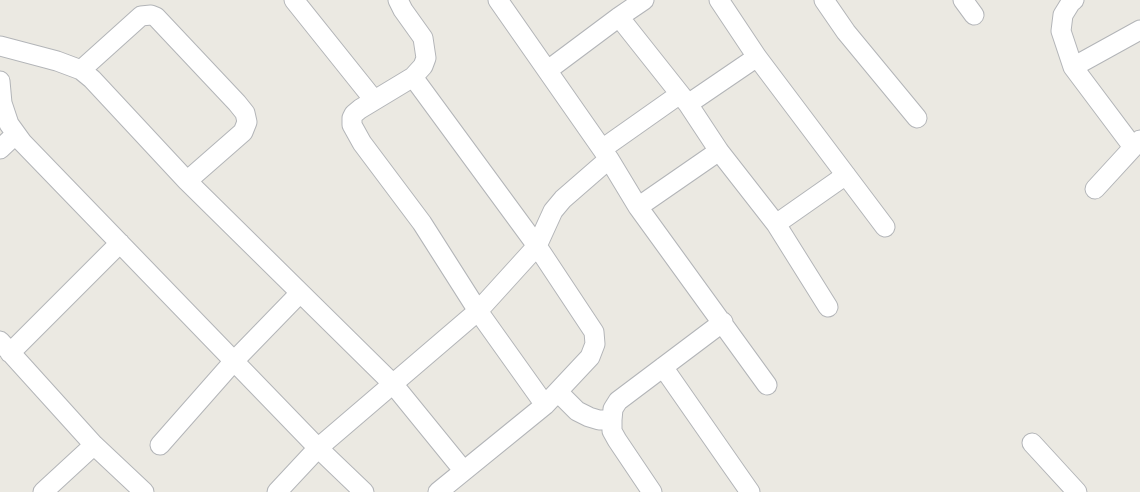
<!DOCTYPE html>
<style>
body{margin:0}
canvas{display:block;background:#ebe9e2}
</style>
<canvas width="1140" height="492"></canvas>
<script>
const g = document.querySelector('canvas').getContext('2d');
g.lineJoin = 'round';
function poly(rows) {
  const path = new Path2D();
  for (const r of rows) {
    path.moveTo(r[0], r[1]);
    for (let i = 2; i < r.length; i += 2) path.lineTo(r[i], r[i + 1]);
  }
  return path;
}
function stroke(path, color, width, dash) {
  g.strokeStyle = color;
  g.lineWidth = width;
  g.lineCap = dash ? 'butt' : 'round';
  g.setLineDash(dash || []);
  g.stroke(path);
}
const minor = poly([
 [294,0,374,100],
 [398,0,403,10,423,38,426,58,423,66,413,77,360,109,354,114,352,118,352,125,362,143,422,223,478,311,545,405],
 [498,0,609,159,638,207,767,385],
 [719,0,757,57,885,227],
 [824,0,846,32,917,118],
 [963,0,974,15],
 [1074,0,1071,2,1063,15,1061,31,1073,67,1133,147],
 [619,17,688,104,719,151,776,224,828,307],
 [0,46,57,61,81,70,92,79,187,181,393,384,463,470],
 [1073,67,1140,30],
 [81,70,141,16,151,15,156,17,237,103,245,113,247,122,243,132,187,181],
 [548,70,619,17,644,0],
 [413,77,537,246,594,332,595,344,590,357,545,405,438,492],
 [0,81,2,103,9,124,22,142,318,448,364,492],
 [688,104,757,57],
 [0,149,16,134],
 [602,149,680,94],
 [1095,189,1140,140],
 [638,207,719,151],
 [776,224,846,175],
 [0,341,94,445,144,492],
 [10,353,120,243],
 [663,367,750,492],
 [558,392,577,411,589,417,599,420,612,420,613,409,618,401,723,322],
 [612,420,612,431,617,440,652,492],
 [1032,443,1077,492],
 [160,445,234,361,300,293],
 [43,492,94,445],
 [277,492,318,448,478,311,537,246,553,211,563,199,609,159]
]);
stroke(minor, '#b3b5b8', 21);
stroke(minor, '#fff', 19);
</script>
